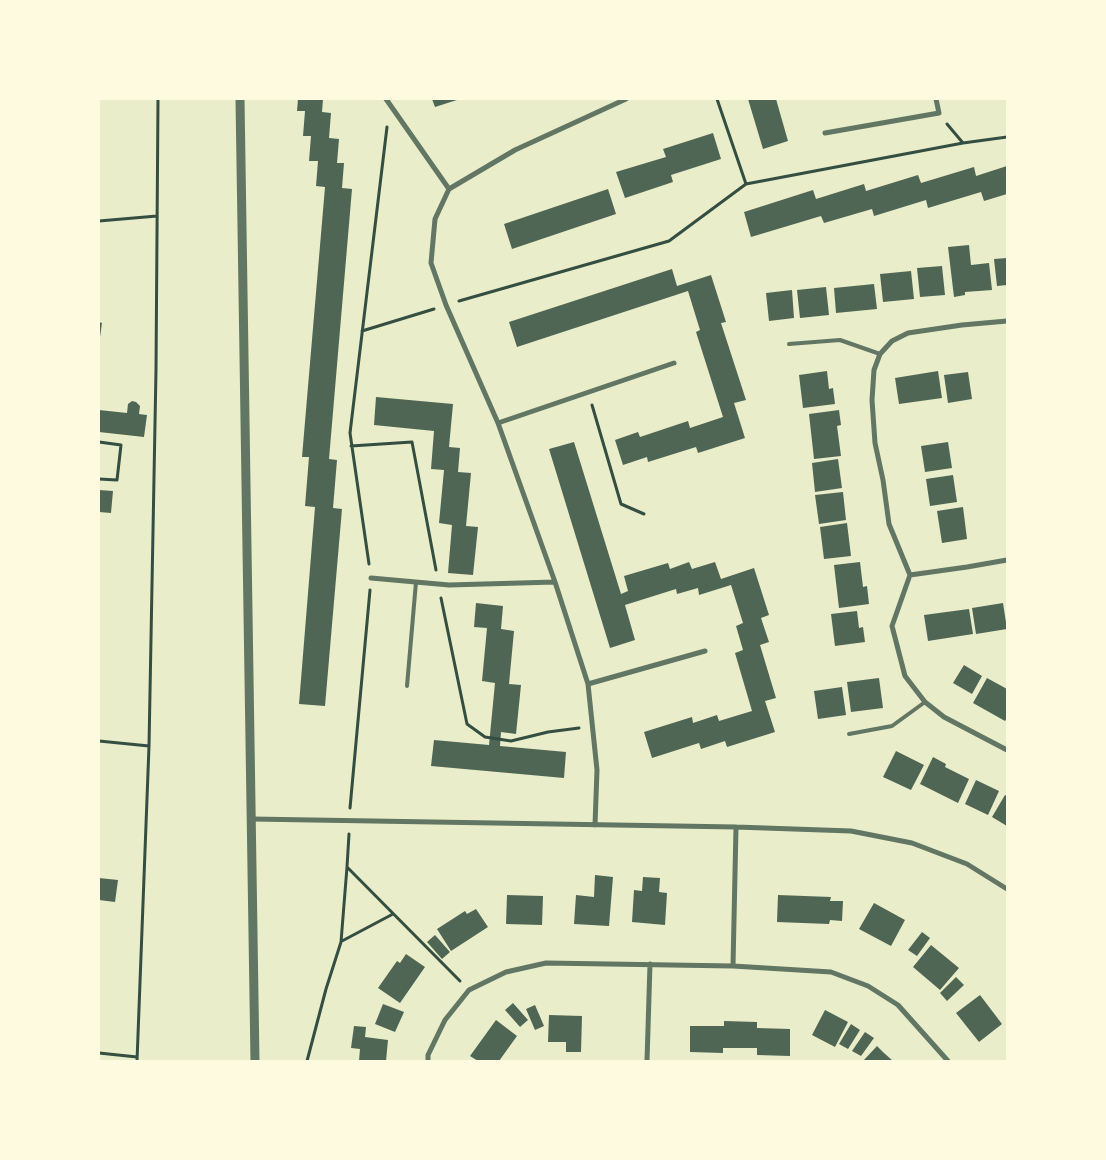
<!DOCTYPE html>
<style>
body{margin:0}
#map{position:relative;width:1106px;height:1160px;overflow:hidden;background:#e9edc9;font-family:"Crimson Pro",serif}
canvas{display:block}
.frame{position:absolute;inset:0;border:100px solid #fefae0;pointer-events:none}
</style>
<div id="map">
<canvas width="1106" height="1160"></canvas>
<div class="frame"></div>
</div>
<script>
const g = document.querySelector('canvas').getContext('2d');
g.lineJoin = 'round';
function fillPath(path, color) {
  g.fillStyle = color;
  g.fill(path, 'evenodd');
}
function poly(rows) {
  const path = new Path2D();
  for (const r of rows) {
    path.moveTo(r[0], r[1]);
    for (let i = 2; i < r.length; i += 2) path.lineTo(r[i], r[i + 1]);
  }
  return path;
}
function stroke(path, color, width, dash) {
  g.strokeStyle = color;
  g.lineWidth = width;
  g.lineCap = dash ? 'butt' : 'round';
  g.setLineDash(dash || []);
  g.stroke(path);
}
const building = poly([
 [298,99,323,99,322,112,331,113,329,138,339,139,337,163,344,163,342,188,352,189,329,459,337,460,333,508,342,509,325,706,299,704,315,507,305,506,309,457,302,457,325,187,316,186,318,161,309,161,311,136,303,136,305,111,297,111],
 [432,99,460,99,435,107],
 [748,99,776,99,788,141,763,149],
 [713,133,721,159,671,175,673,182,625,198,616,172,666,157,663,149],
 [1007,166,1007,194,984,201,981,192,928,208,926,200,874,216,872,209,824,223,821,216,751,237,744,212,813,190,816,199,864,184,866,191,918,175,921,183,974,167,976,176],
 [608,189,616,214,512,249,504,224],
 [969,245,971,265,989,263,992,290,965,292,965,295,954,297,948,247],
 [1007,258,1007,285,997,286,994,259],
 [942,266,945,295,920,297,917,268],
 [672,269,677,286,711,275,726,322,721,323,746,400,734,403,745,438,698,453,696,447,648,462,647,457,623,465,615,440,638,432,640,437,688,421,690,428,723,417,696,332,700,330,688,291,517,347,509,322],
 [911,271,914,299,883,302,880,274],
 [874,284,877,309,836,313,834,288],
 [826,287,829,315,800,318,797,290],
 [792,290,794,318,769,321,766,293],
 [99,322,102,323,100,337,99,337],
 [827,371,829,389,833,388,835,404,803,408,799,375],
 [938,371,942,398,899,404,895,378],
 [968,372,972,399,948,403,944,375],
 [376,397,453,404,449,447,460,448,458,472,471,473,466,526,478,527,473,575,448,573,452,525,439,523,444,470,431,469,434,431,374,425],
 [132,401,136,402,140,406,139,414,147,415,144,437,99,432,99,410,127,413,128,404],
 [839,410,841,425,837,426,841,456,814,459,809,414],
 [574,442,621,594,628,591,624,576,668,563,670,569,689,562,692,569,715,562,721,579,754,568,769,615,761,618,769,642,760,645,776,698,765,701,775,732,727,747,725,741,701,749,699,743,652,758,644,732,692,717,693,723,717,715,719,721,752,711,735,653,743,650,736,626,743,623,731,585,699,595,698,588,677,594,676,589,625,605,635,640,610,648,549,449],
 [948,442,952,468,925,472,921,446],
 [838,459,842,488,815,492,812,463],
 [953,475,957,502,930,506,926,479],
 [99,490,113,491,111,513,99,512],
 [843,492,846,520,819,524,815,495],
 [963,507,967,539,942,543,937,511],
 [847,523,851,556,824,559,820,527],
 [860,562,863,587,867,586,869,604,839,608,834,565],
 [476,603,503,606,501,629,514,631,509,684,521,685,516,734,501,732,500,746,566,752,564,778,431,766,434,740,489,745,495,683,482,681,487,628,474,627],
 [1003,603,1007,629,976,634,972,608],
 [969,609,973,634,928,641,924,615],
 [857,611,859,628,863,627,865,642,835,646,831,614],
 [964,665,982,676,972,694,953,683],
 [879,678,883,708,851,712,847,682],
 [987,678,1007,689,1007,718,1005,721,973,703],
 [842,687,846,715,818,719,814,691],
 [896,751,924,765,911,790,883,777],
 [933,757,946,764,945,767,969,779,958,803,920,784],
 [976,780,999,791,988,815,965,804],
 [1005,795,1007,796,1007,826,992,817],
 [595,875,613,877,609,926,574,924,576,895,594,897],
 [643,877,660,878,659,892,667,893,665,925,632,922,634,890,642,891],
 [99,878,118,880,115,902,99,900],
 [507,895,543,896,542,925,506,924],
 [778,895,831,897,830,901,843,901,842,921,830,920,829,924,777,922],
 [874,903,905,920,891,946,859,929],
 [476,909,488,927,451,951,437,929,465,911,467,914],
 [922,932,930,938,917,956,908,950],
 [435,935,450,952,442,959,427,942],
 [931,945,959,968,940,990,913,967],
 [406,954,425,967,400,1003,378,988,397,961,400,963],
 [956,977,964,985,947,1001,940,993],
 [980,995,1002,1024,979,1042,956,1013],
 [513,1003,528,1020,520,1027,505,1010],
 [383,1004,404,1012,395,1032,375,1024],
 [535,1005,544,1026,535,1030,526,1009],
 [825,1010,848,1022,835,1047,812,1035],
 [549,1015,582,1016,581,1052,566,1052,566,1042,548,1042],
 [496,1020,517,1036,499,1061,478,1061,470,1056],
 [724,1021,757,1022,757,1028,790,1029,790,1056,757,1055,757,1048,723,1048,723,1053,690,1052,690,1026,724,1026],
 [851,1024,860,1030,848,1049,839,1044],
 [354,1026,366,1027,365,1037,388,1040,386,1061,359,1061,360,1049,351,1048],
 [865,1032,874,1038,861,1056,852,1051],
 [877,1046,884,1053,893,1061,863,1061]
]);
const path = poly([
 [717,99,746,184,963,143],
 [947,124,963,143,1007,137],
 [99,221,157,216],
 [459,301,669,241,746,184],
 [362,331,434,309],
 [592,405,621,504,644,514],
 [99,442,121,445,117,480,99,479],
 [351,446,412,442,436,570],
 [369,564,350,433,387,127],
 [441,598,467,724,485,737,511,741,548,732,579,728],
 [99,741,149,746],
 [350,808,370,590],
 [347,867,460,981],
 [342,941,393,914],
 [99,1053,137,1057],
 [137,1061,149,746,156,370,158,99],
 [307,1061,326,989,341,942,347,867,349,834]
]);
const service = poly([
 [789,344,840,340,880,354],
 [407,686,416,582],
 [849,734,892,726,925,702]
]);
const minor = poly([
 [386,99,449,189],
 [825,133,939,113,936,99],
 [498,423,674,363],
 [1007,560,967,567,910,575,892,626,905,676,925,702,944,717,1007,750],
 [910,575,889,524,883,480,875,443,872,400,874,370,880,354,892,341,908,333,962,325,1007,321],
 [371,578,449,585,555,582],
 [588,684,705,651],
 [252,819,736,827,851,831,912,843,967,864,1007,889],
 [595,825,597,770,588,684,555,582,498,423,446,305,431,263,435,219,449,189,515,150,626,99],
 [733,966,736,827],
 [428,1061,428,1055,445,1020,469,990,506,972,546,963,733,966,831,972,868,986,898,1005,948,1061],
 [647,1061,650,964]
]);
const tertiary = poly([
 [240,99,255,1061]
]);
fillPath(building, '#4f6655');
stroke(path, '#344e41', 3);
stroke(service, '#617663', 4);
stroke(minor, '#617663', 5);
stroke(tertiary, '#617663', 9);
</script>
